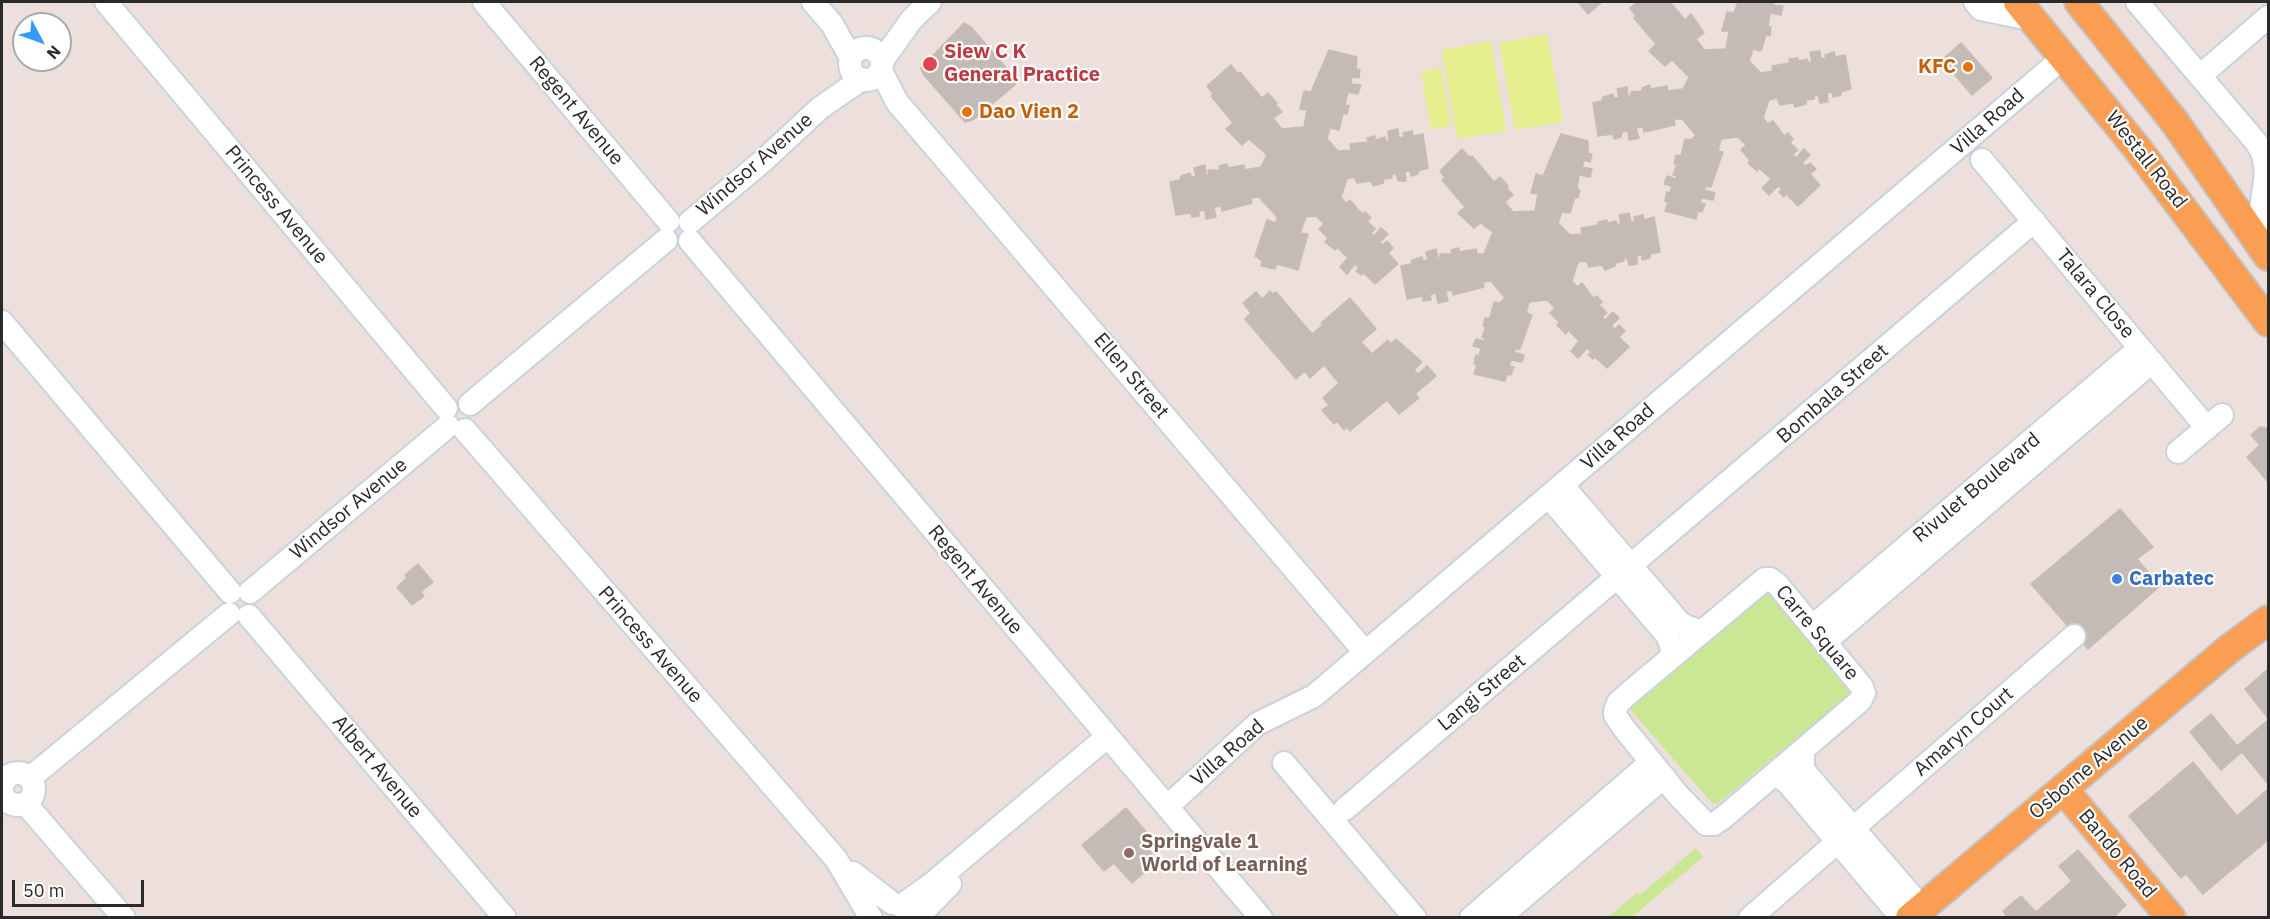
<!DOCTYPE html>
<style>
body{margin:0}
#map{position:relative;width:2270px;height:919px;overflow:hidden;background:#eddfdb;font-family:"IBM Plex Sans",sans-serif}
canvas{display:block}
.frame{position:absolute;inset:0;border:3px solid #2a2a2a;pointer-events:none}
.north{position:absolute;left:12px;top:12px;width:60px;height:60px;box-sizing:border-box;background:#fff;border:2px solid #aaa;border-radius:50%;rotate:131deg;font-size:16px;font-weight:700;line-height:24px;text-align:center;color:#2a2a2a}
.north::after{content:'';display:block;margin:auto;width:21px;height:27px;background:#359aff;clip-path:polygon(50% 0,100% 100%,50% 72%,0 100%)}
.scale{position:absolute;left:12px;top:880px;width:132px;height:27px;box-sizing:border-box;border:3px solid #2a2a2a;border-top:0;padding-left:8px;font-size:18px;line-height:21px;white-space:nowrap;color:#2a2a2a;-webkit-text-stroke:4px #fff;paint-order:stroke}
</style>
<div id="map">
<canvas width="2270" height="919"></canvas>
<div class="frame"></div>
<div class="north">N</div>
<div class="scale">50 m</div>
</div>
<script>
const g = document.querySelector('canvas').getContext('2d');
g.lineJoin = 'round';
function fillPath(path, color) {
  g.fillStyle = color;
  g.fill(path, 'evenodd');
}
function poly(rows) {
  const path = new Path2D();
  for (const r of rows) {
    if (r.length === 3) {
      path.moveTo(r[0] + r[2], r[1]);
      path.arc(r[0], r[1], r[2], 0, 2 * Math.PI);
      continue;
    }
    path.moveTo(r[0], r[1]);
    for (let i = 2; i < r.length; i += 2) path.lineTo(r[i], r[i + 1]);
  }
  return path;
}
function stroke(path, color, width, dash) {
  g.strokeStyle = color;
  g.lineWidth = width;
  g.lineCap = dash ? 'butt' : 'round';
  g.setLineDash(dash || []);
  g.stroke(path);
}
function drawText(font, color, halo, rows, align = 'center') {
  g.font = font + ' "IBM Plex Sans",sans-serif';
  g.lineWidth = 4.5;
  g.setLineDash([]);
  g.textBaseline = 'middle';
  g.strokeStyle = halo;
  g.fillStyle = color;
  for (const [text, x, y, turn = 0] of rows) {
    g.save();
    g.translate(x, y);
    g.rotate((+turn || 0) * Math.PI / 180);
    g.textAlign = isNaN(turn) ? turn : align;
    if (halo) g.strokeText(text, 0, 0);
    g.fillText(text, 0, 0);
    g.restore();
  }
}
const green = poly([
 [1765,585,1855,683,1848,695,1717,804,1712,803,1628,707],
 [1696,848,1703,857,1632,917,1608,917,1637,893,1640,895]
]);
const pitch = poly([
 [1547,34,1563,122,1515,130,1499,43],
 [1491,41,1506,131,1457,139,1442,50],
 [1441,68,1451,126,1431,130,1421,71]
]);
const building = poly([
 [1578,2,1602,2,1588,14,1578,2],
 [1637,2,1670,2,1685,20,1691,14,1704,33,1696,39,1704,50,1726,49,1729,31,1722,31,1727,12,1734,13,1738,2,1774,2,1773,5,1783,6,1781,15,1770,13,1768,26,1771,27,1770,36,1766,35,1761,51,1753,49,1749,61,1761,73,1773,71,1772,66,1790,63,1789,59,1798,58,1798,61,1807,59,1809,63,1812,62,1810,52,1820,51,1821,59,1826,58,1825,55,1834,52,1835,57,1845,55,1851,89,1841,92,1841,95,1833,97,1833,92,1827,93,1828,102,1820,103,1818,95,1815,95,1814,99,1806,100,1806,104,1795,107,1793,103,1780,105,1777,98,1769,100,1763,118,1768,124,1773,121,1784,136,1788,133,1793,139,1790,143,1798,150,1793,154,1796,158,1804,149,1810,155,1802,163,1806,166,1810,163,1816,169,1810,174,1820,185,1798,206,1786,194,1784,197,1779,192,1782,189,1778,186,1769,195,1762,188,1771,179,1759,168,1757,171,1748,163,1750,160,1741,150,1746,145,1738,137,1721,139,1718,151,1723,152,1711,187,1705,186,1705,190,1715,193,1713,200,1702,198,1700,203,1705,204,1702,212,1698,211,1696,219,1665,211,1668,202,1665,201,1667,192,1670,193,1672,186,1664,184,1667,176,1676,179,1677,175,1673,175,1677,164,1674,164,1676,155,1681,156,1685,139,1691,140,1696,135,1682,119,1674,119,1675,125,1644,132,1643,127,1636,128,1639,138,1629,140,1628,131,1622,132,1621,137,1614,139,1613,134,1598,136,1593,103,1602,101,1603,97,1613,94,1614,98,1619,98,1617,89,1627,87,1628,96,1631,96,1631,92,1642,91,1642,88,1650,85,1650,89,1667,86,1668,91,1683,89,1689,77,1672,60,1665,66,1649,51,1656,44,1634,18,1636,16,1630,8,1637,2],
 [964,23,971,27,1014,77,1015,85,973,120,965,122,923,74,921,68,964,23],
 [1961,43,1992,78,1972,95,1942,60,1961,43],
 [1329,50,1357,57,1356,69,1360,70,1359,78,1352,77,1351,84,1361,85,1358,94,1348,92,1345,105,1349,106,1347,114,1343,113,1339,130,1330,128,1327,139,1338,151,1351,150,1350,144,1368,142,1367,138,1375,136,1375,140,1385,137,1386,142,1389,141,1388,131,1398,129,1399,138,1404,137,1403,133,1412,131,1413,136,1423,134,1428,168,1418,171,1418,174,1411,176,1410,171,1405,172,1406,181,1398,181,1396,174,1392,174,1392,178,1384,179,1383,183,1373,186,1371,181,1357,183,1354,177,1347,179,1341,197,1346,203,1350,200,1362,214,1365,212,1371,218,1367,221,1375,229,1371,233,1374,236,1381,228,1388,234,1380,242,1383,245,1387,241,1393,248,1388,253,1398,264,1375,284,1364,273,1361,275,1356,271,1359,268,1355,264,1347,274,1340,267,1348,258,1337,247,1335,250,1325,242,1328,238,1319,229,1324,224,1316,216,1306,217,1300,233,1308,234,1298,270,1277,264,1275,269,1261,266,1262,261,1255,256,1267,220,1275,223,1278,218,1259,197,1251,198,1252,203,1222,211,1221,206,1214,207,1216,217,1206,219,1205,210,1199,211,1199,216,1192,217,1191,213,1176,215,1170,182,1180,180,1181,176,1190,173,1192,177,1196,176,1194,168,1205,165,1206,175,1209,174,1208,170,1220,170,1219,166,1227,164,1228,168,1244,165,1245,170,1261,167,1267,155,1249,139,1242,145,1226,129,1233,123,1211,96,1213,94,1207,86,1231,65,1238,74,1240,72,1262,98,1268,93,1277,103,1275,104,1282,112,1273,118,1282,129,1304,127,1307,110,1300,109,1304,91,1311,92,1329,50],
 [1561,134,1588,141,1588,153,1592,154,1590,162,1584,160,1582,167,1592,169,1590,177,1579,175,1577,189,1580,190,1578,198,1575,197,1570,213,1562,212,1558,223,1570,235,1582,234,1581,228,1599,225,1598,222,1607,220,1607,223,1616,221,1618,225,1621,224,1619,215,1629,213,1631,222,1635,221,1634,217,1643,215,1644,220,1654,217,1660,252,1650,254,1650,258,1642,260,1642,255,1637,256,1637,264,1629,265,1627,258,1624,257,1624,261,1615,263,1615,266,1605,270,1602,265,1589,267,1586,261,1578,262,1572,281,1577,287,1582,283,1593,298,1597,296,1602,302,1599,305,1607,313,1602,317,1605,320,1613,312,1619,318,1611,326,1615,329,1619,325,1625,331,1619,337,1629,347,1607,368,1595,357,1593,359,1588,355,1591,352,1587,348,1578,358,1571,351,1579,341,1568,330,1566,334,1557,325,1559,322,1550,313,1555,308,1547,300,1529,302,1526,313,1532,315,1520,349,1515,349,1514,352,1524,355,1522,362,1511,360,1509,366,1514,367,1511,375,1507,374,1505,381,1474,374,1477,364,1474,364,1476,355,1479,356,1481,348,1473,346,1476,339,1485,341,1485,338,1482,337,1486,326,1483,326,1485,318,1490,318,1494,302,1500,303,1505,298,1491,281,1483,282,1484,287,1453,295,1452,290,1446,291,1448,301,1438,303,1436,293,1430,295,1431,300,1423,301,1422,296,1407,299,1401,266,1411,264,1412,260,1422,257,1423,261,1428,260,1426,252,1436,249,1438,259,1440,258,1440,254,1452,254,1451,250,1459,248,1459,252,1476,249,1477,254,1484,254,1493,232,1481,223,1474,228,1458,213,1465,207,1442,180,1445,178,1440,171,1462,149,1469,157,1472,156,1494,182,1500,177,1508,186,1507,188,1513,195,1505,202,1513,212,1535,211,1538,194,1531,193,1536,174,1543,176,1561,134],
 [1270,291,1273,294,1276,292,1312,334,1323,325,1321,323,1350,298,1376,329,1361,342,1372,354,1388,340,1390,344,1396,339,1422,362,1414,370,1418,374,1427,366,1436,376,1415,394,1419,398,1399,414,1387,400,1350,431,1347,427,1344,430,1337,421,1334,424,1322,410,1329,405,1323,398,1339,383,1324,365,1310,378,1305,371,1296,379,1245,319,1251,313,1243,303,1256,292,1262,299,1270,291],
 [2260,427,2266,428,2268,431,2268,482,2247,457,2260,445,2251,435,2260,427],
 [2120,509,2153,547,2137,559,2160,586,2088,649,2031,584,2120,509],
 [418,564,433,582,421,592,424,596,412,605,397,587,407,578,405,575,418,564],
 [2268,669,2268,718,2245,689,2268,669],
 [2211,714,2242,752,2221,770,2190,732,2211,714],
 [2268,720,2268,784,2237,746,2268,720],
 [2193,762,2261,846,2228,873,2159,791,2193,762],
 [2268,789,2268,839,2261,846,2237,816,2268,789],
 [2159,791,2228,873,2203,894,2186,874,2181,878,2129,816,2159,791],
 [1126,808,1148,834,1141,841,1158,861,1132,883,1114,863,1104,871,1082,845,1126,808],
 [2078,850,2126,905,2113,918,2008,918,2003,911,2021,896,2036,912,2072,881,2059,866,2078,850]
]);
const minor = poly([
 [106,2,446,408],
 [484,2,668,221],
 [813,2,832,24,851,58],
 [1975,2,1981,9,2034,20],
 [2137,2,2256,142,2263,154,2266,172,2257,240],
 [866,64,16],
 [882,61,912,19,930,2],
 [881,71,897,102,1365,652],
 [2200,76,2268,17],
 [1982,160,2207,428],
 [690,222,764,160,820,108,862,79],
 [690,241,1261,918],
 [2,322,230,592],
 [470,404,666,240],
 [465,430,836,859,871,918],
 [2178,452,2222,415],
 [1562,485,1679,622,1687,627,1700,631],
 [1549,497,1667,635,1671,645,1672,655],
 [1765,579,1770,579,1777,584,1862,687,1864,693,1860,701,1724,817,1714,824,1706,824,1678,795,1623,727,1615,715,1615,711,1618,703,1629,693,1765,579],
 [250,592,448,426],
 [249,616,505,918],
 [1812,627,2140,348],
 [1825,642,2152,362],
 [1803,750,1803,770,1922,908],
 [1284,763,1415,918],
 [18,789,16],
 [1775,774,1787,782,1902,918],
 [30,778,229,614],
 [25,803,124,918],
 [1167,807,1257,724,1314,696,2064,57],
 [1345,809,2034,221],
 [853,873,892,903],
 [901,906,933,883,1107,737],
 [917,918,950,884],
 [1471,918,1651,762],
 [1499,918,1664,777],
 [1750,918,2074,636]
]);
const major = poly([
 [2018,2,2137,148,2268,322],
 [2079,2,2174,121,2268,256],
 [2064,790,2171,918],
 [1910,918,2229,649,2268,620]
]);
const markers = [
 [930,64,8,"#e0444e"],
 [1968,67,6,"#e8710a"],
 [967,112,6,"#e8710a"],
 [2117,579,6,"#3f7fe0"],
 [1129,853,6,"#8d6e63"]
];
const healthNames = [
 ["Siew C K",944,52],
 ["General Practice",944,75]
];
const foodNames = [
 ["KFC",1956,67],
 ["Dao Vien 2",979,112,"left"]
];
const streetNames = [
 ["Regent Avenue",576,111,50],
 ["Villa Road",1988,122,-41],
 ["Westall Road",2146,160,52],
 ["Windsor Avenue",755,165,-41],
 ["Princess Avenue",276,205,50],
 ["Talara Close",2095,294,50],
 ["Ellen Street",1131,376,50],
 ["Bombala Street",1833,394,-41],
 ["Villa Road",1618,437,-41],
 ["Rivulet Boulevard",1977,488,-40],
 ["Windsor Avenue",349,509,-40],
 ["Regent Avenue",975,580,50],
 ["Carre Square",1817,633,50],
 ["Princess Avenue",650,645,49],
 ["Langi Street",1482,693,-40],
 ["Amaryn Court",1964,732,-41],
 ["Villa Road",1228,753,-41],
 ["Albert Avenue",377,767,50],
 ["Osborne Avenue",2089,768,-40],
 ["Bando Road",2117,854,50]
];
const shopNames = [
 ["Carbatec",2129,579]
];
const educationNames = [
 ["Springvale 1",1141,842],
 ["World of Learning",1141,865]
];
fillPath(green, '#cae793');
fillPath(pitch, '#e5ef8e');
fillPath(building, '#c4bbb6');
stroke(building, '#c8bbb4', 1.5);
stroke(minor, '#c9d3dd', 26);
stroke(major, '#c3c3c3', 32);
stroke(minor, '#fff', 22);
stroke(major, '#f99e53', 28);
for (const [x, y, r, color] of markers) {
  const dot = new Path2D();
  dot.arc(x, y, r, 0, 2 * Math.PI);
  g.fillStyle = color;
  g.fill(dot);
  stroke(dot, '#fff', 2);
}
drawText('bold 20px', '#be3a42', '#fff', healthNames, 'left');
drawText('bold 20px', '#c56008', '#fff', foodNames, 'right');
drawText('20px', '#2a2a2a', '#fff', streetNames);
drawText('bold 20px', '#366cbe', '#fff', shopNames, 'left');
drawText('bold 20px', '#785e54', '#fff', educationNames, 'left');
</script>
